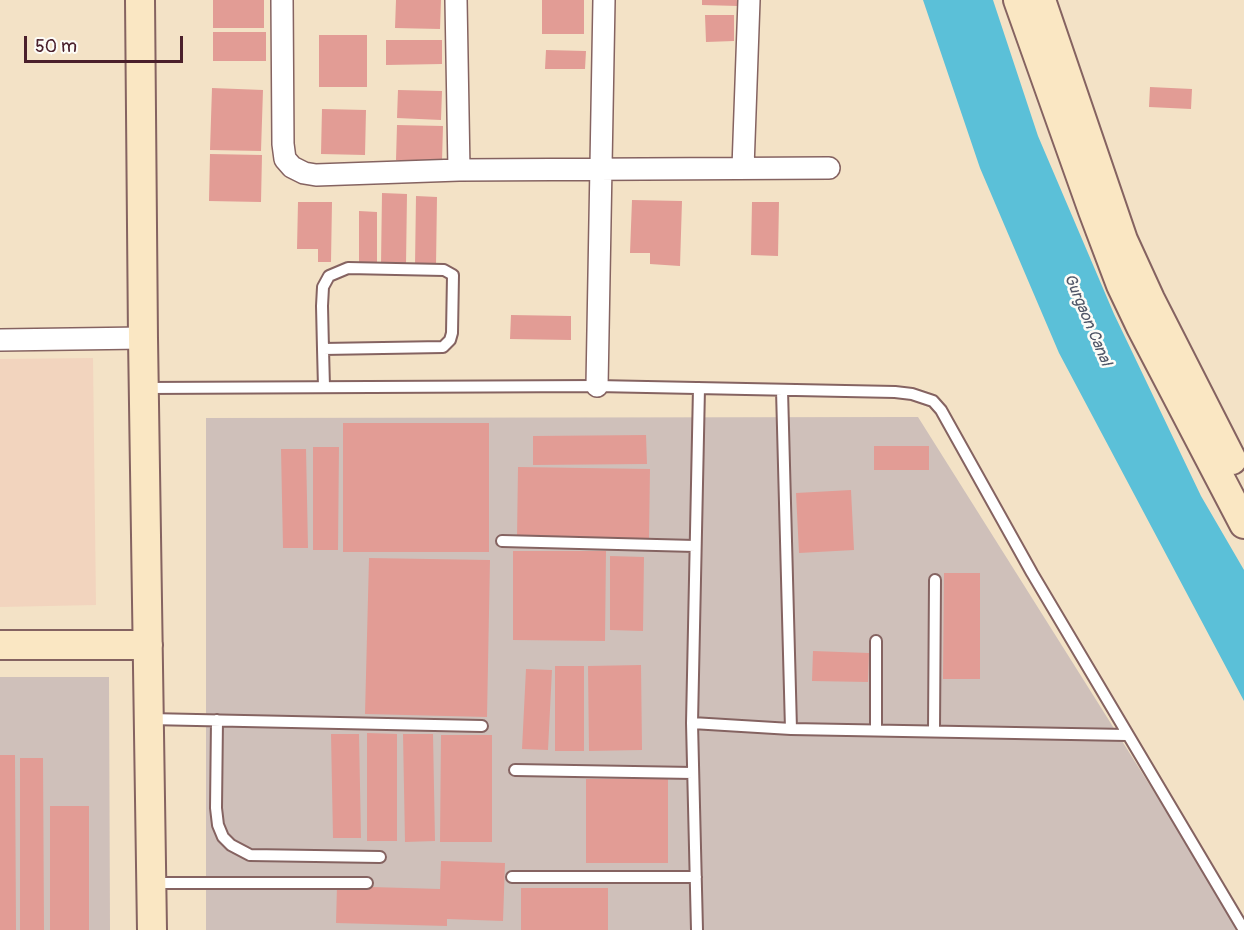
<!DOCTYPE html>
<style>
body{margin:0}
#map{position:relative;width:1244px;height:930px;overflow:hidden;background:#f3e2c6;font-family:Pangolin,sans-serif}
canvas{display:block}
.scale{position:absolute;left:24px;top:36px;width:159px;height:27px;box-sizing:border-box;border:3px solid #4a1f2b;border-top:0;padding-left:8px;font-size:18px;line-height:21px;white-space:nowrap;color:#4a1f2b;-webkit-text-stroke:4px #fdfcf7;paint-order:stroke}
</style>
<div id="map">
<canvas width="1244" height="930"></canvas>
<div class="scale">50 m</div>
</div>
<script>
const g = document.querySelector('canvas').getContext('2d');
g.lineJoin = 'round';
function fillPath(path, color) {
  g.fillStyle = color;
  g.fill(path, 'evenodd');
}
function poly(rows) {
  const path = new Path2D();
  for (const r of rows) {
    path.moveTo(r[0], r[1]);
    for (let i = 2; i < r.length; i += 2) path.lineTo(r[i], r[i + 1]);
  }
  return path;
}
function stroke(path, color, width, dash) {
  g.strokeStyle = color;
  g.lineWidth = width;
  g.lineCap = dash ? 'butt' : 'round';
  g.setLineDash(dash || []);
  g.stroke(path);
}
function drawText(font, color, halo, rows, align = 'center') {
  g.font = font + ' Pangolin,sans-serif';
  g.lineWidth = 5;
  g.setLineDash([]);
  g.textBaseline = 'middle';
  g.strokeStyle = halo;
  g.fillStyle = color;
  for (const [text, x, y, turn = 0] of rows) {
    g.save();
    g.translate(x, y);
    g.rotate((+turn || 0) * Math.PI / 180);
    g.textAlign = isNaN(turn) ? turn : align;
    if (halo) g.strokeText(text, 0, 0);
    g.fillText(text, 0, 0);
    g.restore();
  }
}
const built = poly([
 [93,358,96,605,0,607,0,359]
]);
const industrial = poly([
 [918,417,1241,930,206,930,206,418],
 [0,677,109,677,110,930,0,930]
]);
const water = poly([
 [923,0,993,0,1038,136,1114,314,1201,496,1244,570,1244,701,1059,353,980,168]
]);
const building = poly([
 [213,0,264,0,264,28,213,28],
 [396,0,441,0,440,29,395,28],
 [542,0,584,0,584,34,542,34],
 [702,0,738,0,738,6,702,5],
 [705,15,734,15,734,41,706,42],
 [213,32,266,32,266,61,213,61],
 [319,35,367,35,367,87,319,87],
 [386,40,442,40,442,64,386,65],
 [546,50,586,51,585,69,545,69],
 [1150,87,1192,89,1191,109,1149,107],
 [212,88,263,90,261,151,210,150],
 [398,90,442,91,441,120,397,118],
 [322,109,366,110,365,155,321,154],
 [397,125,443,126,442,161,396,160],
 [210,154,262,155,261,202,209,201],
 [382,193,407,194,406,265,381,265],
 [416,196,437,197,436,266,415,266],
 [632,200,682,201,680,266,650,264,650,253,630,253],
 [298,202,332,202,331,262,318,262,318,249,297,249],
 [752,202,779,202,778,256,751,255],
 [359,211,377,212,377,265,359,265],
 [511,315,571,316,571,340,510,339],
 [343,423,489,423,489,552,343,552],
 [646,435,647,464,533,465,533,436],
 [874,446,929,446,929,470,874,470],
 [313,447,339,447,338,550,313,550],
 [281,449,306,449,308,548,283,548],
 [518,467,650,469,649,540,517,538],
 [851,490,854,550,799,553,796,493],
 [513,551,606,551,605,641,513,640],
 [610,556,644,557,643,631,610,630],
 [369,558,490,560,487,717,365,714],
 [944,573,980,573,980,679,943,679],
 [813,651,869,653,868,682,812,681],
 [641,665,642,750,589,751,588,666],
 [555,666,584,666,584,751,555,751],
 [526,669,552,670,548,750,522,749],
 [367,733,397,734,397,841,367,841],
 [331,734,359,734,361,838,333,838],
 [403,734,433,734,435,841,405,842],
 [441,735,492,735,492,842,440,842],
 [0,755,15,755,16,930,0,930],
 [20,758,43,758,44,930,20,930],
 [586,779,668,779,668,863,586,863],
 [50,806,89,806,89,930,50,930],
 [441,861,505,863,503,921,447,919,447,926,336,923,337,886,440,889],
 [521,888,608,888,608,930,521,930]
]);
const lane = poly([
 [323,349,443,347,450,340,452,333,453,275,444,270,348,268,329,276,323,287,322,306,323,349,324,387],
 [145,388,597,386,895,392,912,394,933,401,941,410,1032,573,1244,930],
 [782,390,791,729],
 [502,541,695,546],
 [149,719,482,726],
 [217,720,216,808,218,825,223,837,231,845,250,855,380,857],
 [692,723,791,729,1127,735],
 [876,729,876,641],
 [934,730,935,580],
 [515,770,693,773],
 [512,877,696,877],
 [153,883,367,883],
 [697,930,692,723,699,388]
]);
const street = poly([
 [282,0,283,144,285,159,292,167,304,173,316,175,459,170,829,168],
 [456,0,459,170],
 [743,168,749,0],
 [0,340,143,338],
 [597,386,604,0]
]);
const secondary = poly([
 [140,0,143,338,152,930],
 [1018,0,1093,211,1121,285,1141,327,1244,524],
 [1041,0,1123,240,1150,299,1232,460],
 [0,645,148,645]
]);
const waterNames = [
 ["Gurgaon Canal",1087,320,67]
];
fillPath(built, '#f2d4be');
fillPath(industrial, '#cfc0ba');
fillPath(water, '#5bc0d8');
fillPath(building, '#e29c95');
stroke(lane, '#856361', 14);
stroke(street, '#856361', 24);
stroke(secondary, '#856361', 32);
stroke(lane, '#fff', 10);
stroke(street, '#fff', 21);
stroke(secondary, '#fae7c3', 28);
drawText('italic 16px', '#505768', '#fdfcf7', waterNames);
</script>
